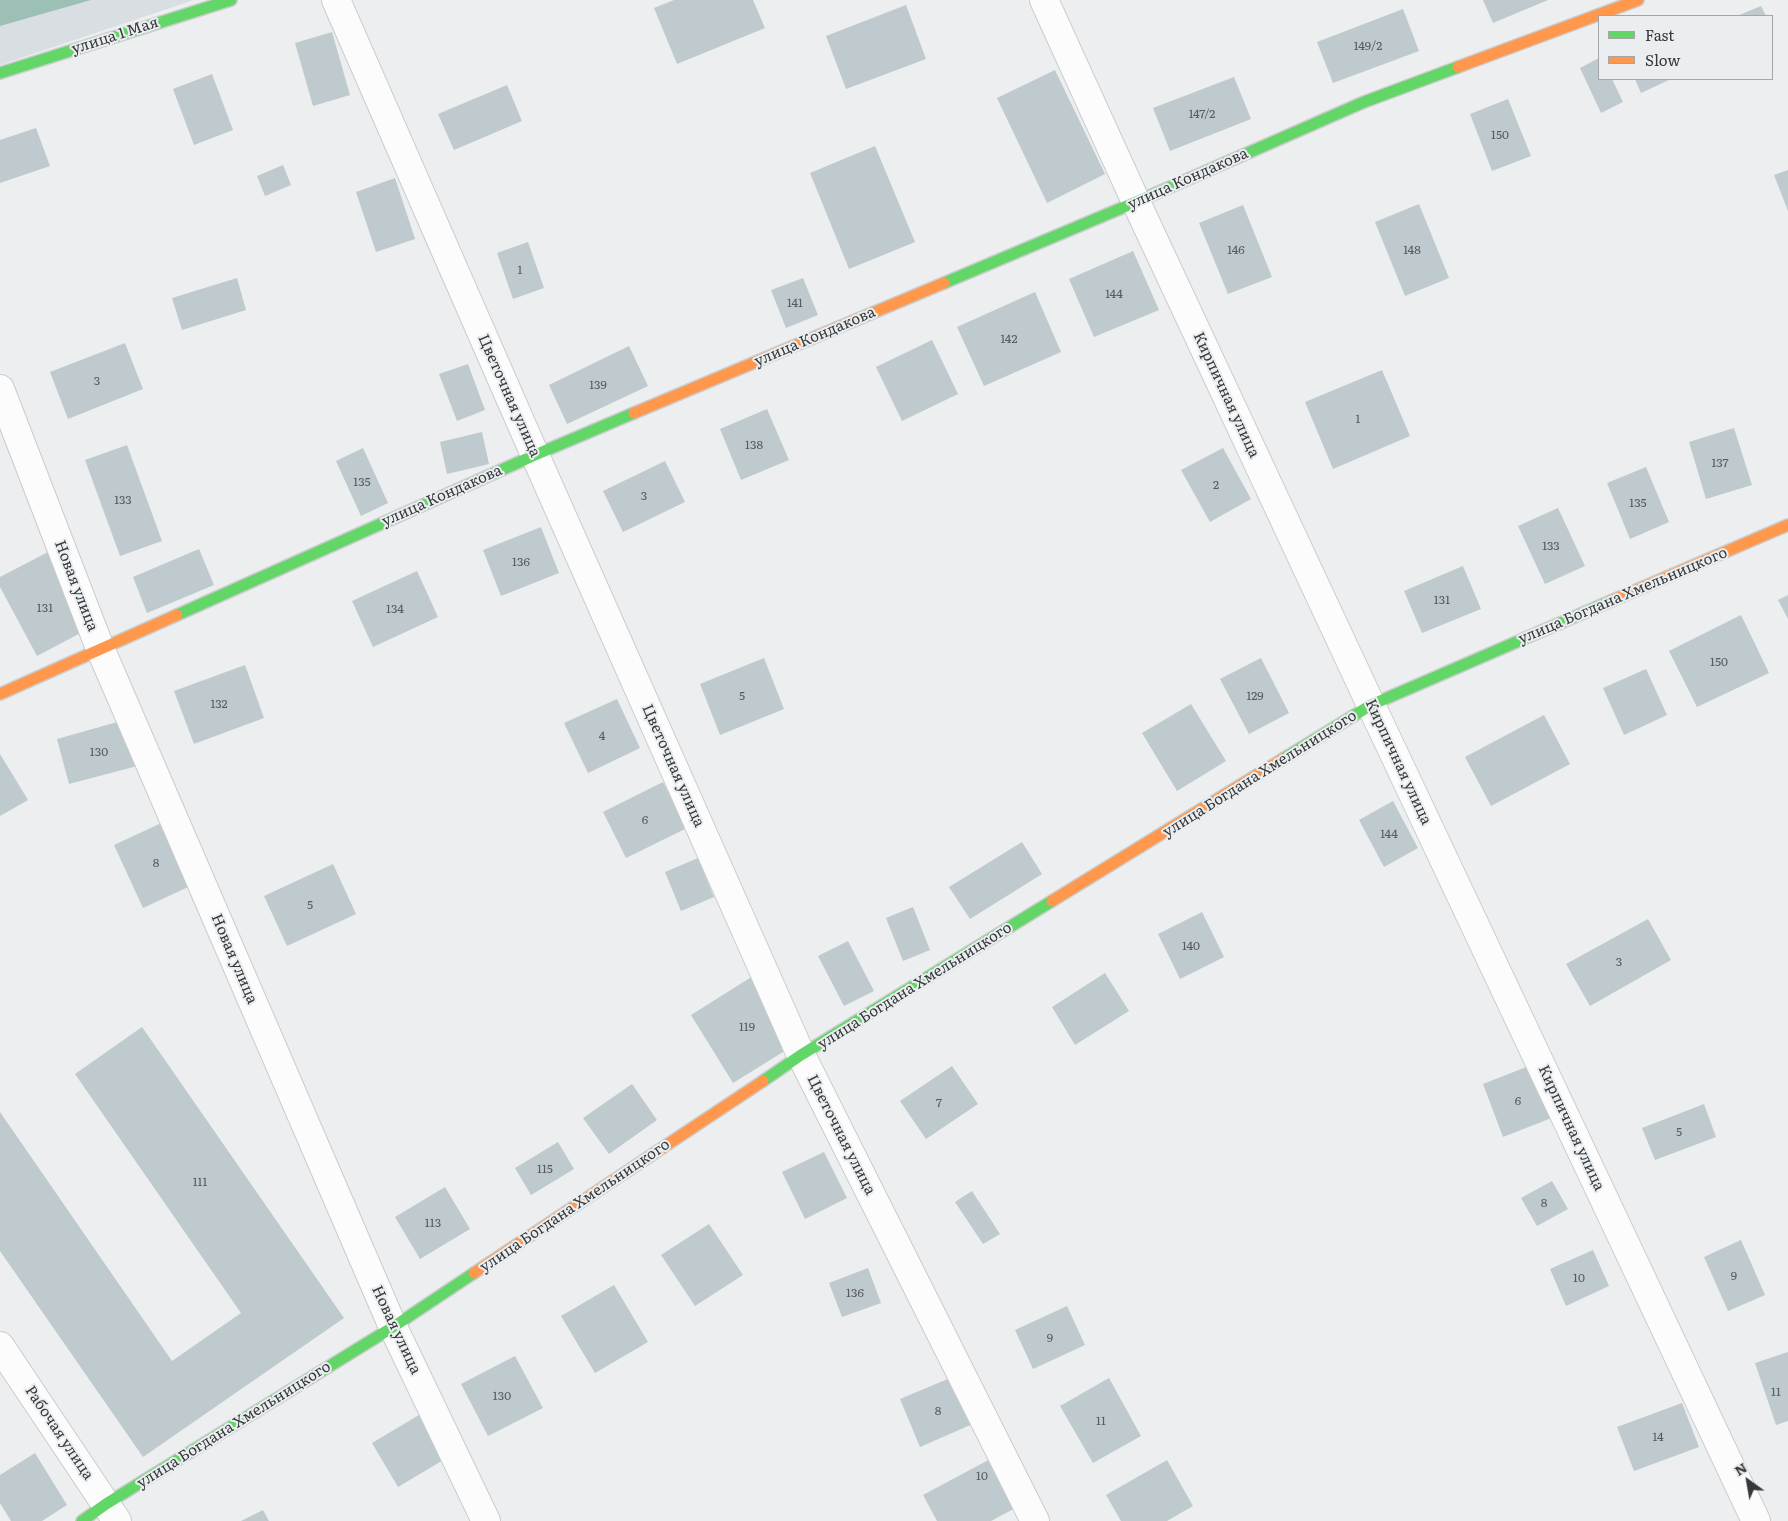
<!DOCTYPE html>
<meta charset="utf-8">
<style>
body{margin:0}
#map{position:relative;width:1788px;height:1521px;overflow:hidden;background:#eceef0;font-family:Literata,serif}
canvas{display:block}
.legend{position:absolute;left:1598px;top:15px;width:175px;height:65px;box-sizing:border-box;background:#ebeef1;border:1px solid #a3a5a7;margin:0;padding:6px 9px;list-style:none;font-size:15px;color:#363839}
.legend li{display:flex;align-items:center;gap:10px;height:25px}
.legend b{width:25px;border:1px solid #a3a5a7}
.north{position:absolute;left:1723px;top:1456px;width:50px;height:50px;-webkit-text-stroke:4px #ebeef1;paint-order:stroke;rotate:328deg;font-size:14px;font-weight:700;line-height:20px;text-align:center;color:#363839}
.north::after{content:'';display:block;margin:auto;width:18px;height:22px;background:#363839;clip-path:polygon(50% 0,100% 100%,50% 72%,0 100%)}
</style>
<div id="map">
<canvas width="1788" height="1521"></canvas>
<ul class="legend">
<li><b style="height:6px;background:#63d668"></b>Fast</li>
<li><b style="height:6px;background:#ff974d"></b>Slow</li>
</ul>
<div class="north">N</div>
</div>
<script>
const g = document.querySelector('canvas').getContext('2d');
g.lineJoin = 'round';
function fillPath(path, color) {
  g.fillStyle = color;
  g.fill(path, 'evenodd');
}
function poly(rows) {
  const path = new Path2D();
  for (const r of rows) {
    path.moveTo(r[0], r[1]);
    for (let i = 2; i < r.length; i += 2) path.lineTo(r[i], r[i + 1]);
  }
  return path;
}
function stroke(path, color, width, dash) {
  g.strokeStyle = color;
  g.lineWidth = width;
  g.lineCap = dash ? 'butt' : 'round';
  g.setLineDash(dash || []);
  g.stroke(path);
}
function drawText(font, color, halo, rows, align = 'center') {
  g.font = font + ' Literata,serif';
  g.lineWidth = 4;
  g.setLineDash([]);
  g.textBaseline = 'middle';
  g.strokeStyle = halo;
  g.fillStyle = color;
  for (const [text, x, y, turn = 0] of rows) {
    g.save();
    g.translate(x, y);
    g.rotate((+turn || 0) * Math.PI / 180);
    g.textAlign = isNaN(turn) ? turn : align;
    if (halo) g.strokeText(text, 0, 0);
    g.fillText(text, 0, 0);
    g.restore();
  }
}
const built = poly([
 [0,0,194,0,0,65]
]);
const water = poly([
 [0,0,91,0,0,26]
]);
const building = poly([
 [674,0,753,0,765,28,677,64,654,8],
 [1483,0,1548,0,1493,23],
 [906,5,926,59,846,89,826,36],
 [1761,6,1766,16,1737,16],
 [1403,9,1419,51,1333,83,1317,42],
 [332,32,350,95,313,106,295,43],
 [1599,58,1599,79,1612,79,1623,102,1601,113,1580,68],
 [1055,70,1105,174,1047,203,997,98],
 [212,74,233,130,194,145,173,89],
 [1234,77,1251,119,1170,151,1153,108],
 [1635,79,1671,79,1641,93],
 [507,85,522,121,454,150,438,114],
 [1508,99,1531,156,1492,171,1470,114],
 [36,128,50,166,0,183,0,140],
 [875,146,915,242,849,269,810,173],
 [283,165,291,185,265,196,257,176],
 [1788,170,1788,211,1774,175],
 [395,178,415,239,376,252,356,192],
 [1419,204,1449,278,1405,296,1375,222],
 [1243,205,1272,277,1228,294,1199,223],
 [528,242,544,288,513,299,497,253],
 [1133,251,1159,310,1094,337,1069,279],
 [237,278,246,310,182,330,172,298],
 [803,278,818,315,786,328,771,290],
 [1035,292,1061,352,984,386,957,327],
 [932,340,958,394,902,421,876,367],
 [125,343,143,389,68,419,50,372],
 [629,346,648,386,567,424,549,385],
 [468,364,485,410,457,421,439,374],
 [1382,370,1410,436,1333,469,1305,402],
 [767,409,789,460,741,480,720,429],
 [1734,428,1752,485,1706,499,1689,442],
 [482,432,489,464,447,474,440,442],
 [127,445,162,541,120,556,85,460],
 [363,448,388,503,361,516,336,461],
 [1223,448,1251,499,1210,522,1181,470],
 [665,461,685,502,623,532,603,491],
 [1646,467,1669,522,1630,539,1607,483],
 [1558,508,1585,566,1545,584,1518,526],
 [541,527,559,573,501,596,483,550],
 [199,549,214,585,147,613,133,577],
 [50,551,90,628,37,656,0,587,0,577],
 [1463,566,1481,609,1422,633,1404,591],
 [417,571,438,617,373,647,352,601],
 [1788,595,1788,619,1778,600],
 [1741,615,1769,673,1697,707,1669,651],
 [764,658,784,709,720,735,700,684],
 [1261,658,1289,713,1249,734,1220,679],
 [245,665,264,718,194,744,174,691],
 [1646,669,1667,715,1624,735,1603,688],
 [617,699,640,748,588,773,564,723],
 [1191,704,1226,761,1177,791,1142,733],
 [1544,715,1570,764,1491,806,1465,757],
 [128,719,141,765,69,784,57,739],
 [0,754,28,800,0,816],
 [663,782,687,828,626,858,603,812],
 [1393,801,1418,848,1384,867,1359,820],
 [170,819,199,882,143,908,114,845],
 [1022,842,1042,874,970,919,949,887],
 [698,858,714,897,681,911,665,872],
 [333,864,356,914,287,946,264,896],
 [913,907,930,950,903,961,886,918],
 [1202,912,1224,957,1180,979,1158,934],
 [1648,919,1671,960,1590,1006,1566,964],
 [848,941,874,991,844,1006,818,956],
 [761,971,804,1039,733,1083,691,1015],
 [1105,973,1129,1011,1075,1045,1052,1007],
 [142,1027,344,1318,143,1457,0,1251,0,1112,172,1361,241,1313,75,1074],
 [1534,1064,1554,1117,1503,1137,1483,1084],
 [952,1066,978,1104,926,1139,900,1101],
 [632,1084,657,1120,609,1154,583,1118],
 [1704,1104,1716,1137,1655,1160,1642,1128],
 [558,1142,574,1169,531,1195,515,1168],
 [824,1152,847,1198,805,1219,782,1172],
 [1552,1181,1568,1209,1537,1226,1521,1198],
 [445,1187,470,1229,420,1259,395,1217],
 [972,1191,1000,1234,983,1244,955,1202],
 [709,1224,743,1275,695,1306,661,1255],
 [1741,1240,1765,1295,1728,1311,1704,1257],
 [1593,1250,1609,1286,1566,1306,1550,1269],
 [868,1268,881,1303,842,1317,829,1283],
 [614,1285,648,1342,595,1373,561,1316],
 [1067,1306,1085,1345,1033,1369,1015,1330],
 [1788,1352,1788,1421,1776,1425,1755,1363],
 [515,1356,543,1408,488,1436,461,1384],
 [955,1376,975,1423,920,1447,900,1399],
 [1109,1378,1141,1436,1093,1463,1060,1406],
 [1682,1403,1699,1447,1634,1471,1617,1427],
 [424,1412,450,1456,398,1487,372,1443],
 [35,1453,67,1505,42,1521,11,1521,0,1503,0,1475],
 [994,1457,1021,1505,991,1521,937,1521,923,1495],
 [1167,1460,1193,1506,1167,1521,1121,1521,1106,1495],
 [263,1510,269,1521,241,1521]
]);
const street = poly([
 [336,0,535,455,801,1055,1035,1521],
 [1044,0,1136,202,1371,705,1756,1521],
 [0,389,100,648,393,1327,486,1521],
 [0,1346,117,1521]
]);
const fast = poly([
 [0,73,231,0],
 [944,283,1136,202,1364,102,1458,67],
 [177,615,535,455,634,413],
 [1283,759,1371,705,1611,601],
 [763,1081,801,1055,1052,901],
 [82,1521,106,1504,393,1327,474,1273]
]);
const slow = poly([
 [1458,67,1638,0],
 [634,413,944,283],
 [1611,601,1788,525],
 [0,694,177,615],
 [1052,901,1283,759],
 [474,1273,763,1081]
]);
const numberNames = [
 ["149/2",1368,46],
 ["147/2",1202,114],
 ["150",1500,135],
 ["146",1236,250],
 ["148",1412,250],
 ["1",520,270],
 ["144",1114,294],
 ["141",795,303],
 ["142",1009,339],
 ["3",97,381],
 ["139",598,385],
 ["1",1358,419],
 ["138",754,445],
 ["137",1720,463],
 ["135",362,482],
 ["2",1216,485],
 ["3",644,496],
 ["133",123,500],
 ["135",1638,503],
 ["133",1551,546],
 ["136",521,562],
 ["131",1442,600],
 ["131",45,608],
 ["134",395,609],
 ["150",1719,662],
 ["5",742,696],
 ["129",1255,696],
 ["132",219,704],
 ["4",602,736],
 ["130",99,752],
 ["6",645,820],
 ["144",1389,834],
 ["8",156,863],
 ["5",310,905],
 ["140",1191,946],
 ["3",1619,962],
 ["119",747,1027],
 ["6",1518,1101],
 ["7",939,1103],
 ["5",1679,1132],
 ["115",545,1169],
 ["111",200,1182],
 ["8",1544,1203],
 ["113",433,1223],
 ["9",1734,1276],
 ["10",1579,1278],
 ["136",855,1293],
 ["9",1050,1338],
 ["11",1776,1392],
 ["130",502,1396],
 ["8",938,1411],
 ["11",1101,1421],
 ["14",1658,1437],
 ["10",982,1476]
];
const streetNames = [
 ["улица 1 Мая",115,36,-18],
 ["улица Кондакова",1188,179,-24],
 ["улица Кондакова",815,337,-23],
 ["Кирпичная улица",1226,395,65],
 ["Цветочная улица",509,396,66],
 ["улица Кондакова",442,496,-24],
 ["Новая улица",76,586,69],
 ["улица Богдана Хмельницкого",1623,596,-23],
 ["Кирпичная улица",1398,762,65],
 ["Цветочная улица",673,766,66],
 ["улица Богдана Хмельницкого",1260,774,-32],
 ["Новая улица",234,959,67],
 ["улица Богдана Хмельницкого",915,986,-32],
 ["Кирпичная улица",1571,1128,65],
 ["Цветочная улица",841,1135,63],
 ["улица Богдана Хмельницкого",575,1206,-34],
 ["Новая улица",396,1330,65],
 ["улица Богдана Хмельницкого",234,1425,-32],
 ["Рабочая улица",59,1433,56]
];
fillPath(built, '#d9dee3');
fillPath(water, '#9cbfb6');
fillPath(building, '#becacd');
stroke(street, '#cacccd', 30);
stroke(fast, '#cacccd', 14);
stroke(slow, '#cacccd', 14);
stroke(street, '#fcfcfd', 28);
stroke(fast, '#63d668', 11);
stroke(slow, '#ff974d', 11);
drawText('12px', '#585c5e', null, numberNames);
drawText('15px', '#363839', '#ebeef1', streetNames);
</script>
